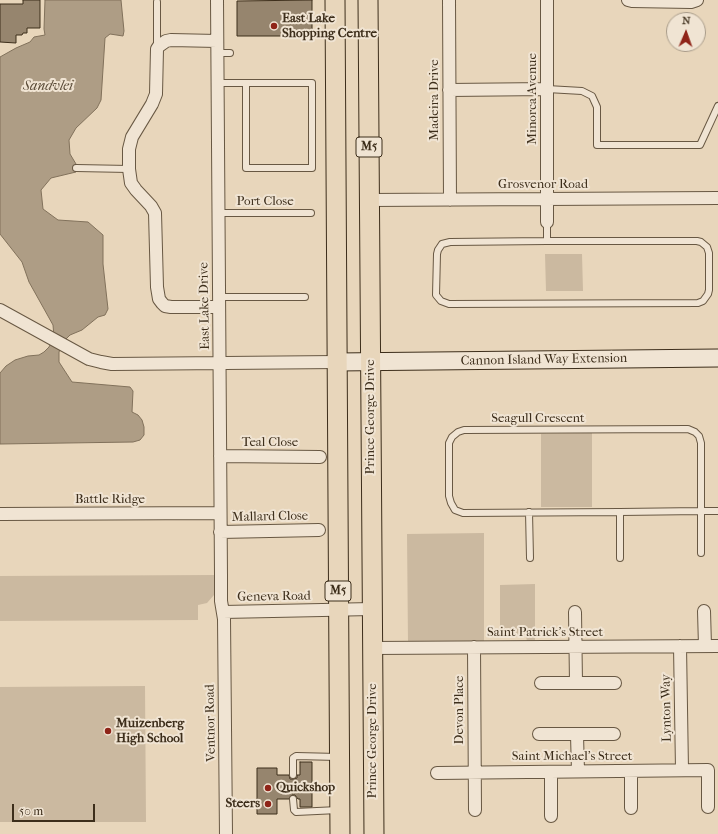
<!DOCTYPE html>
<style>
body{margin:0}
#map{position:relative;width:718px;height:834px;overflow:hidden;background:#e8d6bb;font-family:"IM FELL French Canon",serif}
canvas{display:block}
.north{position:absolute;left:666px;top:12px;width:40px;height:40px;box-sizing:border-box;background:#f0e4d3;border:1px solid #a89b89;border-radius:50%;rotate:2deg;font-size:11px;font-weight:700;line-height:16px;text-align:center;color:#3d2e1b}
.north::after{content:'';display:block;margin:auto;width:14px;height:18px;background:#8f2418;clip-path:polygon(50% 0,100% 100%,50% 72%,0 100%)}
.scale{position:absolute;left:12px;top:804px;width:83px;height:18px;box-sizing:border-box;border:2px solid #3d2e1b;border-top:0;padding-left:5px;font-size:12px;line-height:14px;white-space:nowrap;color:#3d2e1b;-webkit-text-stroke:3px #f0e4d3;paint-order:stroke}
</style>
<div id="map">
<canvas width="718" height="834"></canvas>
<div class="north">N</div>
<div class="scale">50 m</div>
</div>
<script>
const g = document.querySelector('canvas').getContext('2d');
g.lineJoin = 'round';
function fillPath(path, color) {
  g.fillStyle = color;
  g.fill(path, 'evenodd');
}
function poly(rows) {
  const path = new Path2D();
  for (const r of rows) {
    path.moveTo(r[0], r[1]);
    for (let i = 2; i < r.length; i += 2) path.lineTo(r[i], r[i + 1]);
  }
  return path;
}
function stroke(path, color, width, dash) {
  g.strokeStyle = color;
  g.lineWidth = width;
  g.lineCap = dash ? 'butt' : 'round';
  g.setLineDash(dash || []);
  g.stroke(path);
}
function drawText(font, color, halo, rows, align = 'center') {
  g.font = font + ' "IM FELL French Canon",serif';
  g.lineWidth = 4;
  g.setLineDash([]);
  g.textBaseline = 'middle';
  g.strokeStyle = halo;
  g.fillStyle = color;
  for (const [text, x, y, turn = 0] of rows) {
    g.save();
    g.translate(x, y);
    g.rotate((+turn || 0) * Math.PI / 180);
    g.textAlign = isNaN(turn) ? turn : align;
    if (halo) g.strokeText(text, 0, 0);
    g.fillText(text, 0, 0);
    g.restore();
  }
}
const green = poly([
 [545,254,582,254,583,291,546,291],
 [592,433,592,507,541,507,541,434],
 [484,533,484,642,408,643,407,534],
 [214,575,214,595,207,603,198,605,198,620,0,621,0,576],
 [535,584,535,641,527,641,526,637,500,637,500,585],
 [145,686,146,822,0,822,0,687]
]);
const water = poly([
 [45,0,121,0,124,31,123,36,110,34,105,38,101,100,97,108,76,128,69,140,70,154,76,164,76,172,51,178,41,190,43,209,58,220,88,222,103,235,103,264,108,309,105,315,98,317,82,330,70,335,64,341,59,352,59,362,72,382,130,387,133,391,132,412,138,415,142,420,144,427,144,435,140,440,133,442,0,444,0,373,6,366,15,360,28,356,39,355,44,352,49,347,54,337,53,325,29,282,22,262,0,234,0,57,16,48,30,42,34,37,45,35,44,29,45,0]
]);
const building = poly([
 [23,0,40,0,40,28,27,28,27,33,23,33,22,35,16,35,16,43,0,42,0,4,23,4,23,0],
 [312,0,312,36,237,36,237,1,312,0],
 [300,762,312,762,312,807,300,807,300,799,298,799,295,795,292,795,289,799,277,799,277,814,257,814,257,768,277,768,277,775,289,775,290,779,293,779,297,778,297,775,300,775,300,762]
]);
const lane = poly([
 [157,2,157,48],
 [217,53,230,53],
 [217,83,312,83,312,168,246,168,246,83],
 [547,89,582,91,592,96,597,107,597,145,700,145,718,106],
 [76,168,129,169],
 [218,213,311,213],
 [547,222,547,241],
 [547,241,697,241,701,242,707,247,709,253,709,290,708,294,703,301,698,303,449,304,441,301,436,295,437,254,438,250,442,244,450,242,547,241],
 [219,297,305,297],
 [529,512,530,558],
 [620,512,620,558],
 [701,553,701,443,699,436,695,432,688,429,464,430,458,432,452,437,449,443,449,496,451,503,455,510,463,513,620,512,701,511,718,511],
 [293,775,293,758,296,756,338,757],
 [293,799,294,810,296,812,338,810]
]);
const street = poly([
 [217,0,221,574,221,601,224,619,226,834],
 [449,0,450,200],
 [628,0,632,1,691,2,697,0],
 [217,41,171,40,166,41,159,46,157,49,156,94,152,104,132,137,129,149,129,169,131,183,136,190,151,206,155,213,157,287,159,299,162,303,165,306,171,307,219,307],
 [449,90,547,89],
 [369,200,718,198],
 [547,222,547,0],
 [0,310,89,359,101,362,112,364,337,362],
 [220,456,320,457],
 [0,514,220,513],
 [220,532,319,530],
 [704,611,705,646],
 [223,612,372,609],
 [575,612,576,683],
 [680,646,682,770],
 [474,647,475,810],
 [372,648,718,646],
 [541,683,615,683],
 [539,734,614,734],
 [577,735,578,771],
 [631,771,631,808],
 [551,772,551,816],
 [437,773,708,770,708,807]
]);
const secondary = poly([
 [337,362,718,358]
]);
const primary = poly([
 [335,0,340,834],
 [368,0,374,834]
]);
const markers = [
 [274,26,4,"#8f2418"],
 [108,731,4,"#8f2418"],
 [268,788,4,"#8f2418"],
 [268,804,4,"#8f2418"]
];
const shields = [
 [369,147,26],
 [338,591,26]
];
const shieldNames = [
 ["M5",369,147],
 ["M5",338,591]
];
const poiNames = [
 ["East Lake",282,19],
 ["Shopping Centre",282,34],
 ["Muizenberg",116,724],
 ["High School",116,739],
 ["Quickshop",276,788],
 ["Steers",260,804,"right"]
];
const streetNames = [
 ["Minorca Avenue",533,99,-90],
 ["Madeira Drive",435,100,-90],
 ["Grosvenor Road",543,185],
 ["Port Close",265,202],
 ["East Lake Drive",205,306,-91],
 ["Cannon Island Way Extension",544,360,-1],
 ["Prince George Drive",371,417,-90],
 ["Seagull Crescent",538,419],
 ["Teal Close",270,443],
 ["Battle Ridge",110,500],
 ["Mallard Close",270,517,-1],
 ["Geneva Road",274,597,-1],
 ["Saint Patrick's Street",545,633],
 ["Lynton Way",667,708,-91],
 ["Devon Place",460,710,-90],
 ["Ventnor Road",211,723,-91],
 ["Prince George Drive",373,741,-90],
 ["Saint Michael's Street",572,757]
];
const waterNames = [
 ["Sandvlei",48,87]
];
fillPath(green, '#cbb9a0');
fillPath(water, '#ae9d85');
stroke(water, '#81715b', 1);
fillPath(building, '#96856e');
stroke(building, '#3d2e1b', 1);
stroke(lane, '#685843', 8);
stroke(street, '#685843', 14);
stroke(secondary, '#3d2e1b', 19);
stroke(primary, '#3d2e1b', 21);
stroke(lane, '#f0e4d3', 6);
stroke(street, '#f0e4d3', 12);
stroke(secondary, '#f0e4d3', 17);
stroke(primary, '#e8d6bb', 19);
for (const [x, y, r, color] of markers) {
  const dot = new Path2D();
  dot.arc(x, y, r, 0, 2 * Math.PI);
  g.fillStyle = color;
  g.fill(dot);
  stroke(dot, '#f0e4d3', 1.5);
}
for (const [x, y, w] of shields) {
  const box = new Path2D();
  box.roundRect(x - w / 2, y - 10, w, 20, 3);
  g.fillStyle = '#f0e4d3';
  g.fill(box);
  stroke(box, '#3d2e1b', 1);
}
drawText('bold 12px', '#3d2e1b', null, shieldNames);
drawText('bold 13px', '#3d2e1b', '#f0e4d3', poiNames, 'left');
drawText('13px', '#3d2e1b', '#f0e4d3', streetNames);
drawText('italic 14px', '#594a36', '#f0e4d3', waterNames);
</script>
